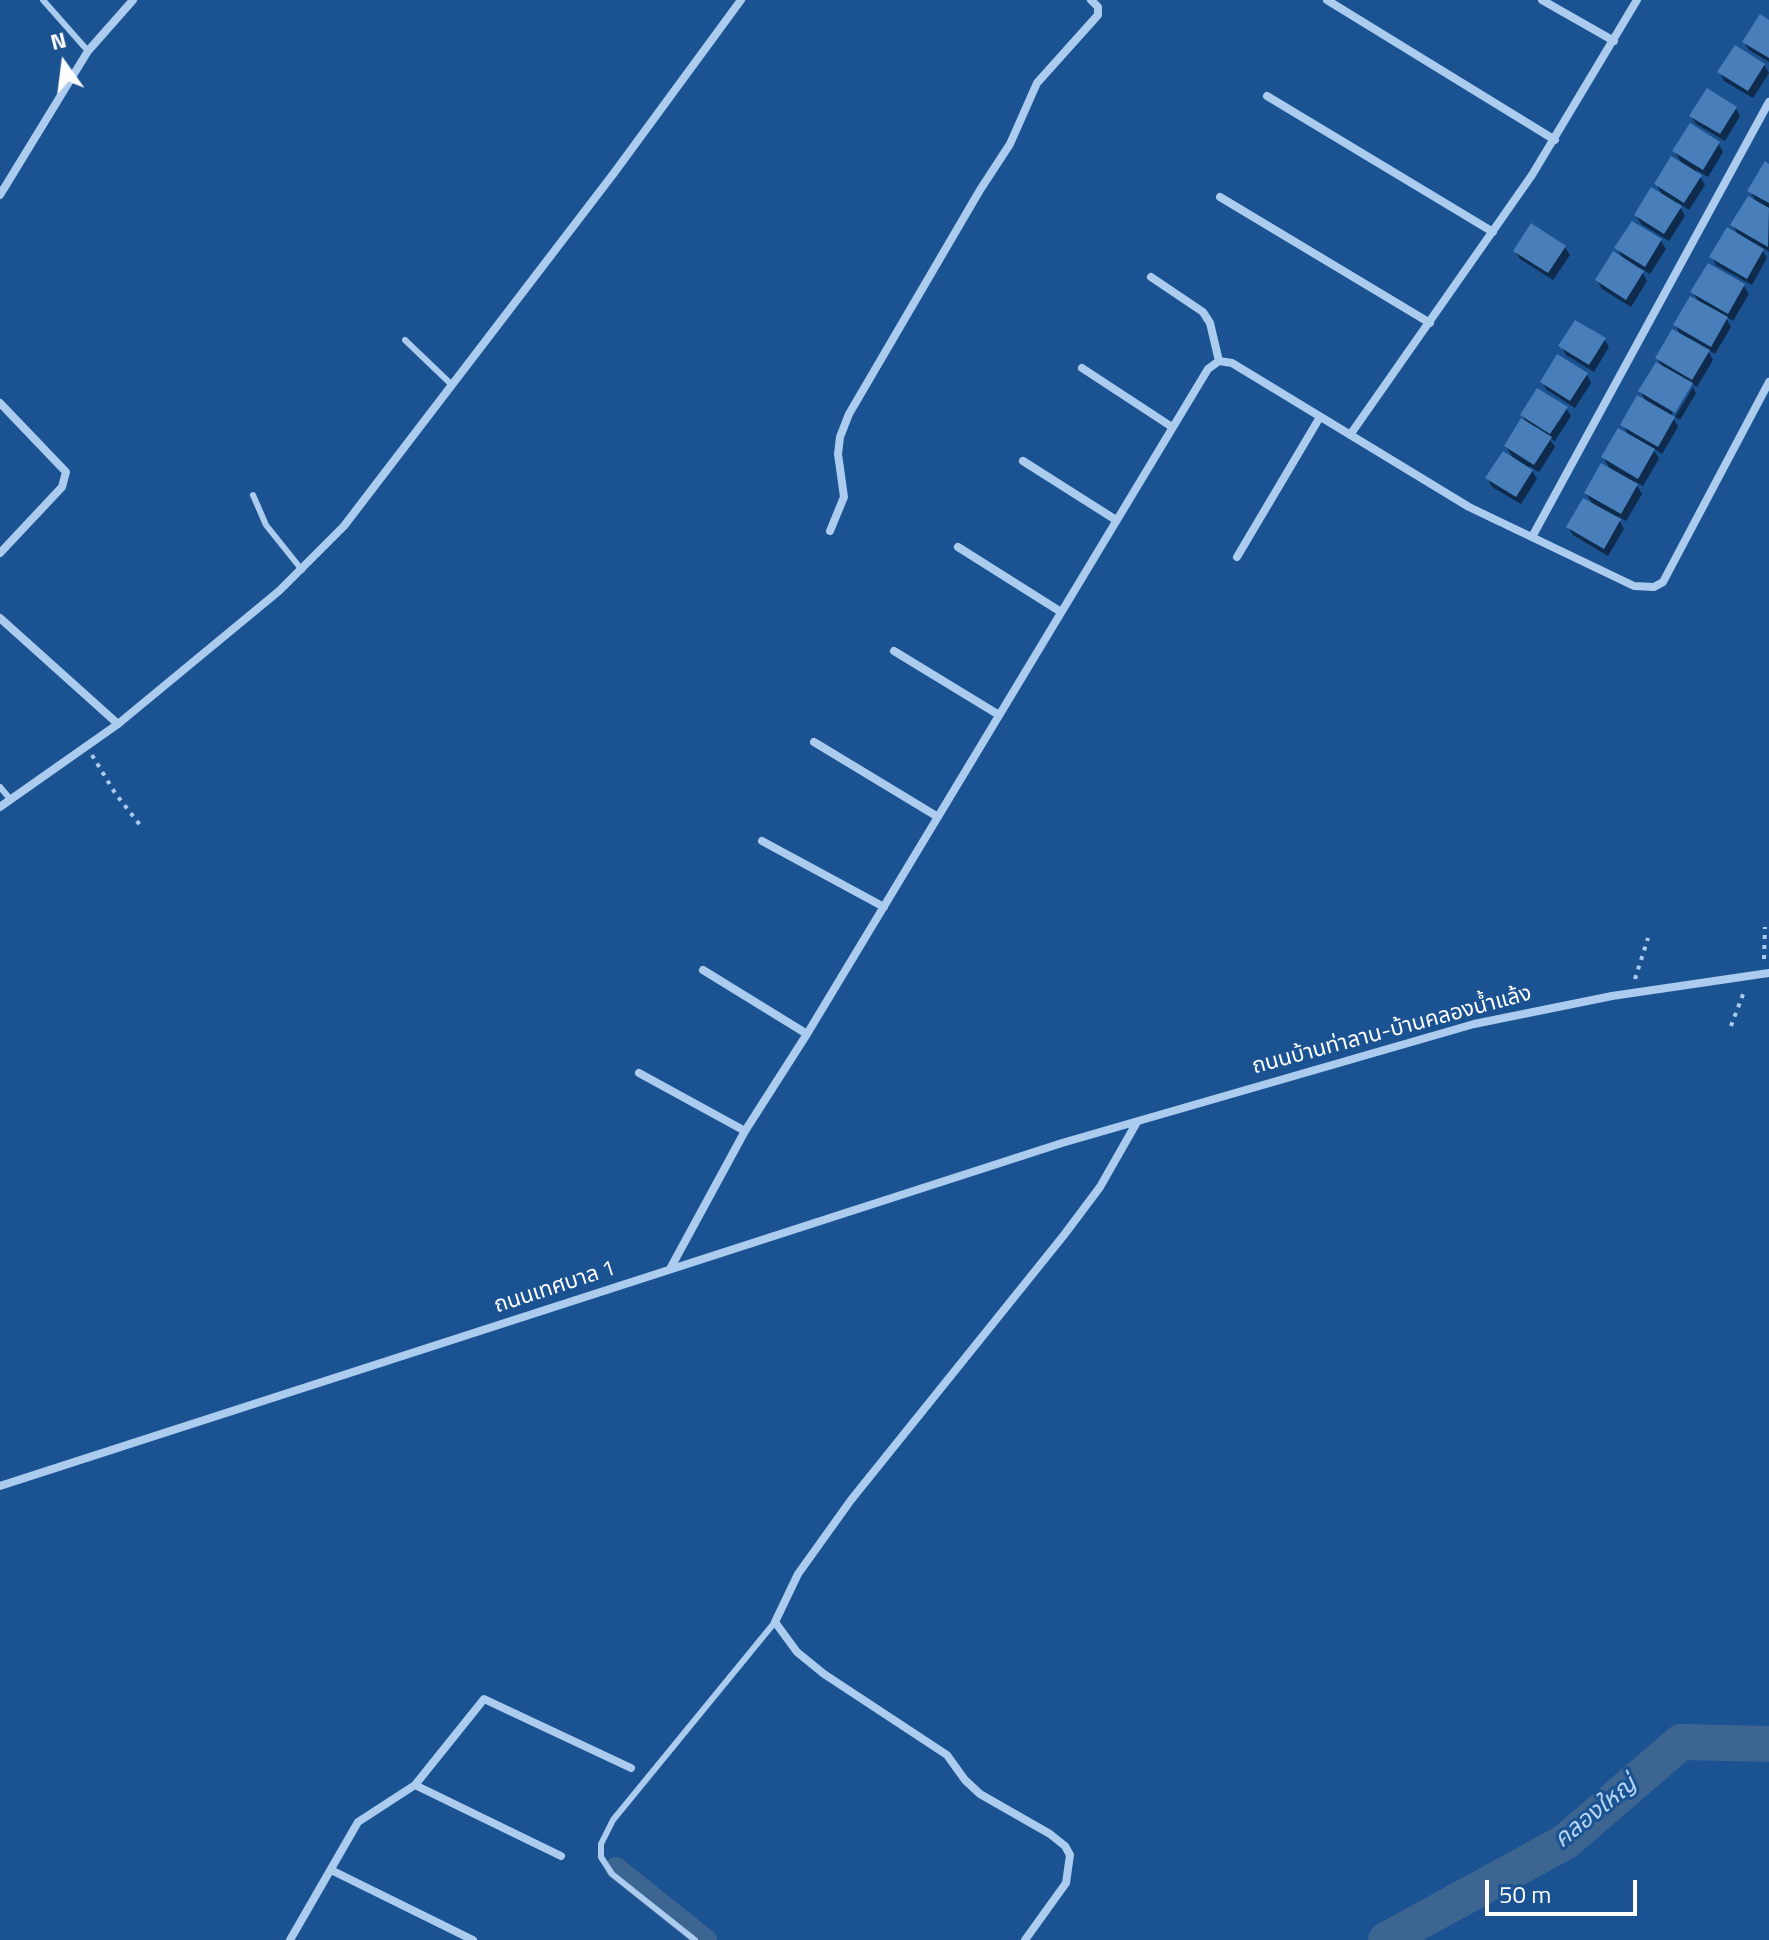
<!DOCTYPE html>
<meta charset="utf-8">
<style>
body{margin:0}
#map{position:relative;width:1769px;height:1940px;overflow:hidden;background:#1b5291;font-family:"Titillium Web",sans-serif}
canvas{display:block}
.north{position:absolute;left:24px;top:24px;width:80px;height:80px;-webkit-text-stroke:6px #1b5291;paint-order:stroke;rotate:346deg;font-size:22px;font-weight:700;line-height:32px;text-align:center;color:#fff}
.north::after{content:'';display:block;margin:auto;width:28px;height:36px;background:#fff;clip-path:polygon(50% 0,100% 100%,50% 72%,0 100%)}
.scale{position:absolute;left:1485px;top:1880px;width:152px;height:36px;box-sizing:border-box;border:4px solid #fff;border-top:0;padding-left:10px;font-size:24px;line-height:28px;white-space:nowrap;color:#fff;-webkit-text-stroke:6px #1b5291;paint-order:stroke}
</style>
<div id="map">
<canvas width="1769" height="1940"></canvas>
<div class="north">N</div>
<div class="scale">50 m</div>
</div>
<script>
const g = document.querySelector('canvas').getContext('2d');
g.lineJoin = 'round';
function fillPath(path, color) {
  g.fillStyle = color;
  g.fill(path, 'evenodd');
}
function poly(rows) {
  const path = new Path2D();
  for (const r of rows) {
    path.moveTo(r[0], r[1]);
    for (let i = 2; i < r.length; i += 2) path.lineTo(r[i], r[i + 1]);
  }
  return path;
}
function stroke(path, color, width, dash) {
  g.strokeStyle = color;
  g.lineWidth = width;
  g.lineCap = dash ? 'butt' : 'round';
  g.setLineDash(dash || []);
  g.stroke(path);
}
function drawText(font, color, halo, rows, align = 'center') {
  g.font = font + ' "Titillium Web","Noto Sans Thai",sans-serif';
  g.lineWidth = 6;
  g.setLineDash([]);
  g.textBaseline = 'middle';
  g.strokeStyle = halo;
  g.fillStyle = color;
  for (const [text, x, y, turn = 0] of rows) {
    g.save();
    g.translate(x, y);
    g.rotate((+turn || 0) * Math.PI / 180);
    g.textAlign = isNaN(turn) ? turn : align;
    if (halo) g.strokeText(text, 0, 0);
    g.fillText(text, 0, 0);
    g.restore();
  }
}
const shadow = poly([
 [1769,22,1769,62,1749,50,1744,42],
 [1764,65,1769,73,1753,98,1724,81,1720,72],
 [1736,108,1740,116,1725,141,1696,124,1691,116],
 [1718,143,1723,152,1708,177,1696,170,1705,185,1689,210,1677,202,1685,216,1669,241,1641,224,1636,215,1664,198,1656,184,1683,165,1674,151],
 [1769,166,1769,252,1761,247,1767,258,1752,285,1716,265,1712,257,1739,237,1733,225,1757,203,1750,191],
 [1632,223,1661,241,1666,249,1650,274,1640,268,1647,281,1631,307,1602,289,1597,280,1624,261,1617,248],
 [1565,247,1570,255,1553,280,1520,259,1515,251],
 [1744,286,1749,294,1733,321,1725,316,1731,327,1715,354,1707,349,1713,360,1697,387,1691,383,1692,386,1689,386,1671,415,1669,420,1672,422,1674,419,1678,427,1662,454,1653,448,1659,459,1643,486,1634,481,1642,494,1626,521,1617,516,1624,529,1608,556,1573,535,1568,527,1593,505,1586,493,1611,471,1603,457,1629,436,1623,425,1647,403,1640,391,1663,368,1657,358,1682,337,1675,325,1699,303,1693,292],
 [1604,339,1609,347,1594,372,1566,355,1561,346],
 [1587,375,1591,383,1575,408,1547,390,1542,382],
 [1693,387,1696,393,1680,420,1675,417],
 [1566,408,1571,416,1555,441,1549,438,1555,447,1539,472,1529,466,1537,479,1521,504,1492,487,1488,479,1514,460,1506,446,1528,425,1522,415]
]);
const canal = poly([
 [616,1868,706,1940]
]);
const river = poly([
 [1386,1940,1565,1842,1681,1742,1769,1744]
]);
const building = poly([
 [1760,14,1769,20,1769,58,1742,42],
 [1735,45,1765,64,1748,91,1717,72],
 [1707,88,1737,107,1720,134,1689,116],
 [1690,123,1720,142,1703,170,1672,151],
 [1671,156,1702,175,1684,203,1654,184],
 [1765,161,1769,164,1769,203,1747,191],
 [1651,187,1682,206,1664,234,1634,215],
 [1748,196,1769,208,1768,247,1730,225],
 [1632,221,1662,239,1645,267,1614,248],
 [1531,223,1566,246,1548,273,1513,251],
 [1727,227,1764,249,1747,279,1709,257],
 [1613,251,1644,271,1626,300,1595,280],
 [1708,263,1745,284,1728,314,1690,292],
 [1690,296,1728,317,1711,347,1673,325],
 [1575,320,1606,338,1589,365,1558,346],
 [1672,329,1710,350,1692,380,1655,358],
 [1557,354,1588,373,1570,401,1540,382],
 [1656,362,1693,383,1675,413,1638,391],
 [1537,388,1568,407,1550,434,1520,415],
 [1637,395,1675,417,1658,447,1620,425],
 [1521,418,1552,437,1534,465,1504,446],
 [1618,428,1655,449,1638,479,1601,457],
 [1503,451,1533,470,1516,497,1485,478],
 [1601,463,1638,484,1621,514,1584,493],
 [1583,498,1621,519,1604,549,1566,527]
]);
const path = poly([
 [92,755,115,793,140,825],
 [1764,959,1765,927],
 [1635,979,1648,938],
 [1731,1026,1745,989]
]);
const lane = poly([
 [43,0,88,51],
 [405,340,452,385],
 [253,495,266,525,302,570],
 [0,787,11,800],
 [695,1940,612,1874,601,1857,601,1844,613,1820,775,1622]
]);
const street = poly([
 [1327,0,1555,140],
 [1542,0,1614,41],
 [1267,96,1493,232],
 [0,195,88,51,133,0],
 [1220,197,1430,323],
 [1151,277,1203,312,1210,323,1219,361],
 [1082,368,1172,427],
 [0,403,66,472,62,487,0,553],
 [1350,435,1532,175,1637,0],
 [1023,461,1116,520],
 [830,531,844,497,838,454,840,437,849,414,980,190,1010,144,1037,83,1098,15,1098,7,1091,0],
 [1532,537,1769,102],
 [958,547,1061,612],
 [1237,557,1320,417],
 [0,618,118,724],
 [894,651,999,715],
 [814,742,938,817],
 [0,807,118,724,279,591,344,526,614,173,741,0],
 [762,841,884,907],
 [703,970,807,1034],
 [639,1073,745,1131],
 [670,1269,745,1131,807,1034,1208,369,1219,361,1232,363,1469,507,1634,586,1654,587,1663,582,1769,382],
 [0,1486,1062,1143,1474,1024,1612,996,1769,973],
 [415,1785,561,1856],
 [331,1870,473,1940],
 [290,1940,358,1822,415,1785,484,1699,631,1768],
 [1025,1940,1066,1883,1070,1855,1065,1846,1050,1834,980,1794,965,1780,947,1755,824,1674,797,1652,775,1622,798,1574,851,1500,1064,1235,1100,1187,1137,1122]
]);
const streetNames = [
 ["ถนนบ้านท่าลาน-บ้านคลองน้ำแล้ง",1392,1031,-15],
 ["ถนนเทศบาล 1",555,1288,-18]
];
const waterNames = [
 ["คลองใหญ่",1596,1813,-39]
];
fillPath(shadow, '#0007');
stroke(canal, '#3d6592', 22);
stroke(river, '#3d6592', 36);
fillPath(building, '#487fba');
stroke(path, '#abccef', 4, [4, 6]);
stroke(lane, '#abccef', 6);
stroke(street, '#abccef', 8);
drawText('22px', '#fff', '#1b5291', streetNames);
drawText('italic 24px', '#b7d5f5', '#1b5291', waterNames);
</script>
